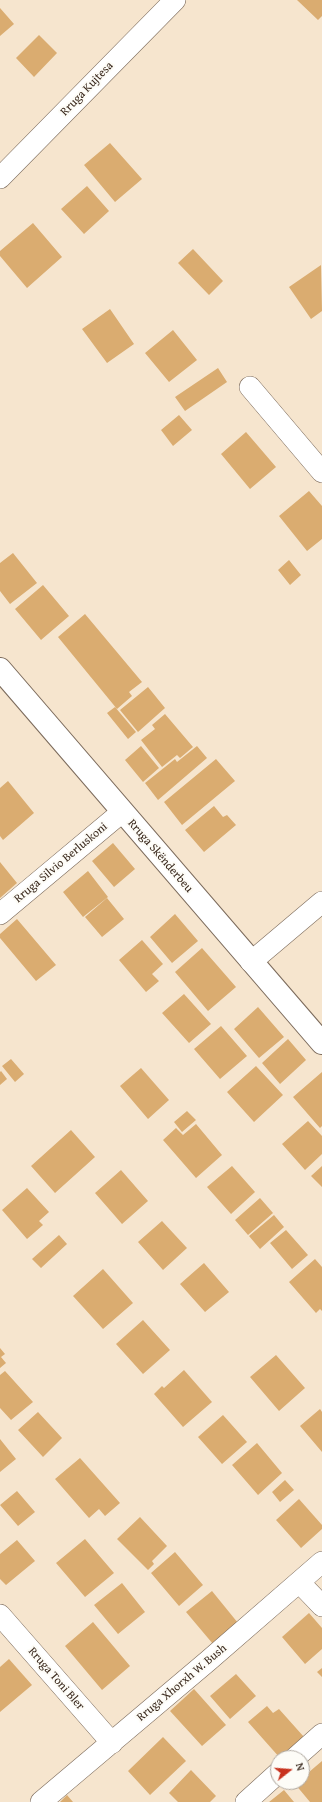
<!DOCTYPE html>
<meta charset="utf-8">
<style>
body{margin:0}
#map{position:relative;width:322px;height:1802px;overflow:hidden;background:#f6e5ce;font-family:"Gentium Book Plus",serif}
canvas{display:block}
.north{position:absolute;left:270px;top:1750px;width:40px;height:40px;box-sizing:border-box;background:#fdfcf7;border:1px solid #afa8a0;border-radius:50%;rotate:73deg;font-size:11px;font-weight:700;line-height:16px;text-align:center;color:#3b2a1e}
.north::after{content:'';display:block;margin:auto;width:14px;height:18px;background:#c8321e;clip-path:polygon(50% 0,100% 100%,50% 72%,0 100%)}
</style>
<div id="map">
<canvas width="322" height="1802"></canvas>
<div class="north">N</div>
</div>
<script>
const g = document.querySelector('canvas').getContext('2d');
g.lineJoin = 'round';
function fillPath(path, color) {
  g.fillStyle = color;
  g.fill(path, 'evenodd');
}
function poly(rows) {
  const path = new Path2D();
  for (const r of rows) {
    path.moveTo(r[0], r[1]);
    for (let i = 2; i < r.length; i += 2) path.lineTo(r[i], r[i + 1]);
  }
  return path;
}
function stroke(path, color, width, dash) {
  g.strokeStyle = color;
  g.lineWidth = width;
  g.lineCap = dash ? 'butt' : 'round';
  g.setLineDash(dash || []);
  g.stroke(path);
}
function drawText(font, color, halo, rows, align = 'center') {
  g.font = font + ' "Gentium Book Plus",serif';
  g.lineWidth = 4;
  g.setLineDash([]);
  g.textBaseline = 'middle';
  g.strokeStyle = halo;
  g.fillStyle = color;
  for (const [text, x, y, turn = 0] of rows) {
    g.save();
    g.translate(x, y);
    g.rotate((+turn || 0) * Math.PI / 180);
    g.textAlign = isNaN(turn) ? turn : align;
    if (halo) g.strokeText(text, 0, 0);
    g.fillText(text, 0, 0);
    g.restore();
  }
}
const building = poly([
 [297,0,322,0,322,16,318,20],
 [0,8,14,24,0,36],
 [39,35,57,53,34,77,16,58],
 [110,143,142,179,115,202,84,165],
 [87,186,109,211,84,234,61,209],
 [33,223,62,257,27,288,0,256,0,251],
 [193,249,223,281,209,295,178,263],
 [321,265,322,311,311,319,289,287],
 [110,309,134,344,107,363,82,329],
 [173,330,197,360,169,382,145,353],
 [218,368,227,382,185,411,175,397],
 [179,415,192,430,173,446,161,430],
 [246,432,276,467,250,489,221,454],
 [309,491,322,506,322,539,307,551,279,516],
 [13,553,37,583,10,604,0,591,0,563],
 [289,560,301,575,290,585,278,570],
 [43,585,69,616,41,640,15,609],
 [85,614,142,682,129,692,132,696,117,709,58,637],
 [148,687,165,708,138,732,120,710],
 [115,707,136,732,128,739,107,713],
 [165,714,193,747,180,758,177,755,162,767,141,740,155,729,152,725],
 [141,746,159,768,143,782,125,760],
 [197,746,207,758,158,800,145,783,175,759,177,762],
 [216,759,235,781,182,825,164,802],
 [8,781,34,813,3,840,0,836,0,788],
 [214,806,223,817,227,815,236,825,204,852,185,830],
 [113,843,135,869,114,887,92,861],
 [0,862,17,883,0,898],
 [88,871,108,897,83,917,63,892],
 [107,898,124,919,102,937,85,917],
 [175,914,198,941,172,963,150,937],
 [17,919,56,965,36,981,0,938,0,934],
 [142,940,163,964,152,974,159,981,146,992,119,960],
 [202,948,236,987,208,1011,175,972],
 [184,994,211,1024,189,1043,162,1013],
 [258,1007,284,1037,259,1058,234,1029],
 [221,1026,247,1056,220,1079,194,1049],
 [288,1039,306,1060,280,1084,262,1063],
 [11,1059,24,1074,15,1082,2,1066],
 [256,1066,283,1095,254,1122,227,1092],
 [141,1068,169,1100,148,1119,120,1086],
 [1,1071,7,1079,0,1085,0,1072],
 [322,1072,322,1126,320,1128,293,1097],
 [187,1111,196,1120,182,1132,174,1122],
 [308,1121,322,1136,322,1154,305,1170,282,1144],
 [196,1124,222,1155,196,1178,163,1140,176,1128,183,1135],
 [71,1130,95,1157,55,1193,31,1166],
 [232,1166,255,1192,231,1214,207,1187],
 [322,1166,322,1187,311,1176],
 [121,1170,148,1201,122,1224,95,1193],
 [27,1188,49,1212,39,1221,43,1225,27,1239,2,1210],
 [260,1198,273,1213,248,1235,235,1220],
 [274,1215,284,1227,260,1249,249,1236],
 [162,1221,187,1248,163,1270,138,1242],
 [286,1230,308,1255,292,1269,270,1243],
 [59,1235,67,1244,41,1268,32,1259],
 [315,1259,322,1267,322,1311,320,1309,316,1313,289,1282],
 [204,1263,229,1292,205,1312,180,1284],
 [103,1269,133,1303,103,1329,73,1296],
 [143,1320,170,1350,143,1374,116,1344],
 [0,1348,5,1354,1,1357,6,1363,0,1368],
 [276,1355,305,1388,279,1411,250,1377],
 [184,1370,212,1402,183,1427,154,1394,162,1386,164,1388],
 [5,1371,33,1402,11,1420,0,1408,0,1375],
 [320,1409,322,1412,322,1452,300,1426],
 [38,1412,62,1438,43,1457,18,1430],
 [223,1415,247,1442,222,1464,198,1437],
 [0,1439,16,1459,0,1472],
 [257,1443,282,1473,258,1495,232,1465],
 [80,1458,120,1503,105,1516,99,1509,89,1518,55,1479],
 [285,1480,294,1490,280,1502,272,1492],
 [17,1491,35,1512,18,1526,0,1505],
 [299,1499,322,1525,322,1529,301,1548,276,1520],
 [140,1517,167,1546,152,1561,154,1564,148,1570,117,1539],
 [85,1539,114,1573,85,1597,56,1563],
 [17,1540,35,1561,6,1585,0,1579,0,1554],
 [175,1552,203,1585,179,1606,151,1573],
 [122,1583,145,1612,118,1634,94,1605],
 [212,1591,238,1623,213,1644,186,1612],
 [309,1613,322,1628,322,1649,305,1664,282,1637],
 [93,1622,130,1666,102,1690,65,1646],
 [9,1659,32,1685,0,1712,0,1667],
 [322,1668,322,1677,317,1672],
 [236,1674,256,1696,230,1719,210,1696],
 [194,1689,226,1725,202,1746,170,1711],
 [267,1706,273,1713,279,1709,304,1737,280,1758,248,1722],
 [163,1737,186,1761,150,1795,128,1771],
 [322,1761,322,1802,310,1802,295,1784,298,1782,302,1782,302,1778],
 [191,1770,216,1796,210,1802,178,1802,169,1793],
 [284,1790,294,1802,269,1802],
 [67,1795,73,1802,60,1802]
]);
const minor = poly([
 [0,178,175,0],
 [250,387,322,472],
 [0,914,122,812],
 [251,962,322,902],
 [299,1582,322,1606],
 [0,1615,112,1743],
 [295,1758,322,1734],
 [41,1802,208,1661,322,1562],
 [246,1802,278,1773]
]);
const major = poly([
 [0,669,322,1043]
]);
const streetNames = [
 ["Rruga Kujtesa",87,89,-46],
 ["Rruga Skënderbeu",160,856,49],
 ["Rruga Silvio Berluskoni",61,863,-40],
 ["Rruga Toni Bler",56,1679,49],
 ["Rruga Xhorxh W. Bush",182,1683,-40]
];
fillPath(building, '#daac70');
stroke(minor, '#7c6b5c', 22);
stroke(major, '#7c6b5c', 24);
stroke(minor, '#fff', 21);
stroke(major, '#fff', 22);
drawText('12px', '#3b2a1e', '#fdfcf7', streetNames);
</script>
